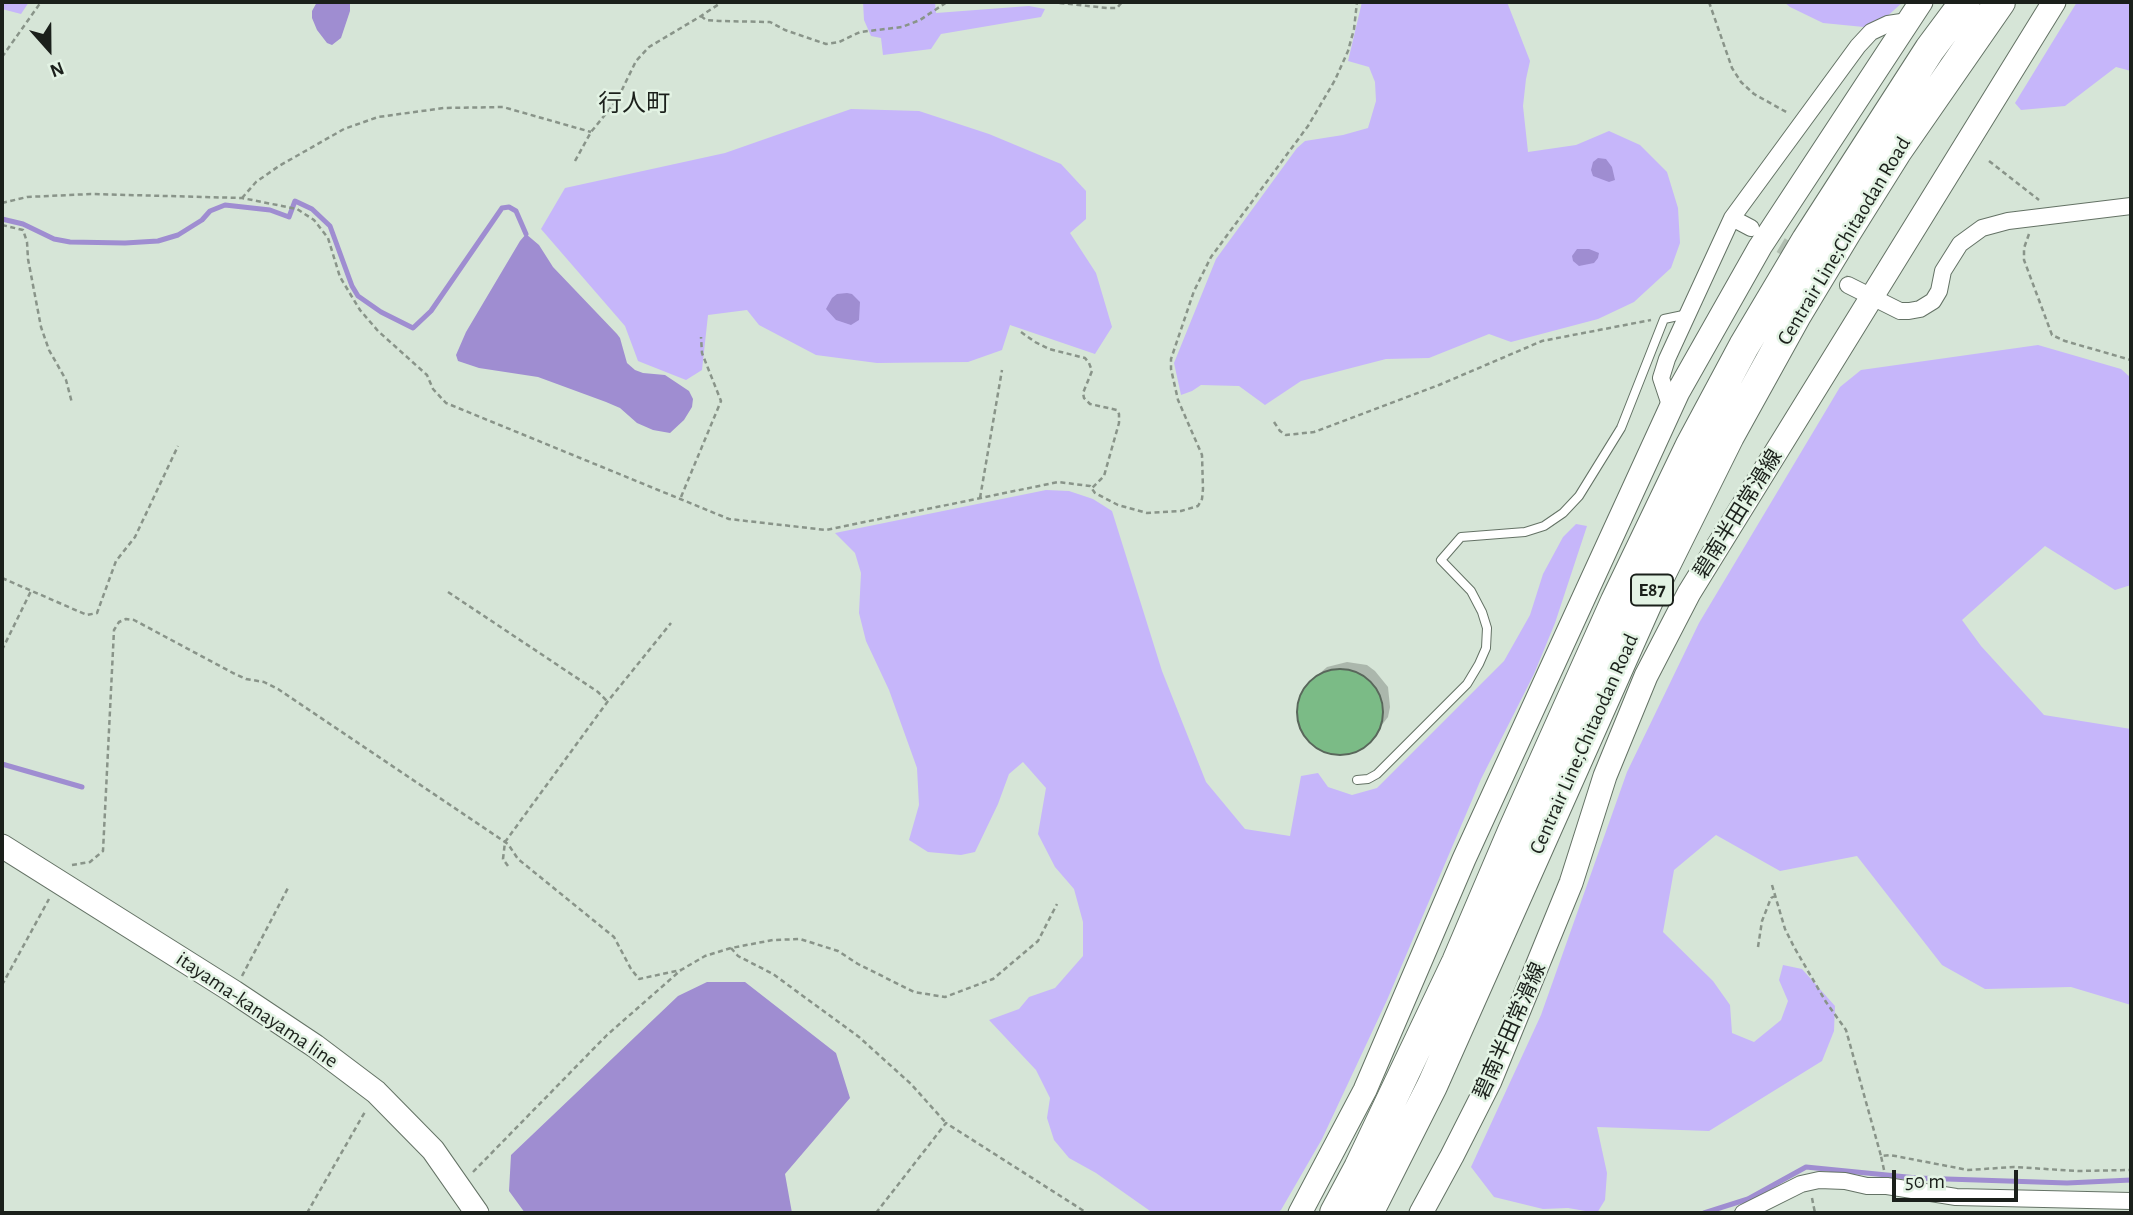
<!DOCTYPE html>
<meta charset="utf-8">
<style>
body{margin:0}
#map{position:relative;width:2133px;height:1215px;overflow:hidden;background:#d6e5d7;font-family:"Alegreya Sans",sans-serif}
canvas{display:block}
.frame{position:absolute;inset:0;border:4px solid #1b201b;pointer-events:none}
.north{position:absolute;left:14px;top:14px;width:70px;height:70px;-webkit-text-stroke:5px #e3f3e4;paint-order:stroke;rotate:159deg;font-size:19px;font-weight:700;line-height:28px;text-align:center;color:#1b201b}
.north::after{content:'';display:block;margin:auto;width:24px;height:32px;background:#1b201b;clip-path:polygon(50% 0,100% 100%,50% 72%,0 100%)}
.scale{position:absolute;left:1892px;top:1170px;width:126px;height:32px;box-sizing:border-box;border:4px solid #1b201b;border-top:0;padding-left:9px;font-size:21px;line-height:24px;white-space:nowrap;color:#1b201b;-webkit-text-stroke:5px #e3f3e4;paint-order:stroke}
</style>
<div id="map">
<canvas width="2133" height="1215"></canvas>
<div class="frame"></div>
<div class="north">N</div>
<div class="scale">50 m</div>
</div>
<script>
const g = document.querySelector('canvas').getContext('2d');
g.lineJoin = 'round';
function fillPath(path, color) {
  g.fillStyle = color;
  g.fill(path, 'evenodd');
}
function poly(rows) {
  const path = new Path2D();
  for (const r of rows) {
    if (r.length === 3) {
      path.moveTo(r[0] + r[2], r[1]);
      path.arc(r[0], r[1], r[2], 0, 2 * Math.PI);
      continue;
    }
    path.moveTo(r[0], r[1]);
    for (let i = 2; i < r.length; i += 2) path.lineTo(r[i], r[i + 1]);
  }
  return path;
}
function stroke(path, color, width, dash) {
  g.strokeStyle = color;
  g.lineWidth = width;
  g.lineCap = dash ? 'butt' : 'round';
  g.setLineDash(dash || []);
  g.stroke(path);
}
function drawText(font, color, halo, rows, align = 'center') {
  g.font = font + ' "Alegreya Sans","Noto Sans JP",sans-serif';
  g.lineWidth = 5;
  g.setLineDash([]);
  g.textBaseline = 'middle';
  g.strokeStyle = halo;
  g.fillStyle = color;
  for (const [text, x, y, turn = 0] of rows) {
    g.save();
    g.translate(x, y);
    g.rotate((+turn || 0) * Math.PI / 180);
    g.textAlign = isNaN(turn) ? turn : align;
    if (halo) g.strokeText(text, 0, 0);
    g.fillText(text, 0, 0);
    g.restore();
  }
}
const green = poly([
 [2,2,29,2,21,14,2,9],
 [863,2,935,2,936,13,1029,6,1045,9,1041,17,941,34,931,49,883,55,881,38,871,36,864,20],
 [1362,2,1507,2,1530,61,1526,79,1523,106,1528,152,1576,145,1609,131,1640,145,1667,172,1678,208,1680,243,1671,268,1634,302,1598,319,1511,342,1489,334,1429,358,1386,359,1301,381,1265,405,1239,386,1201,385,1192,391,1181,395,1174,363,1216,259,1297,148,1305,141,1343,135,1368,128,1376,101,1375,82,1369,67,1348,61],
 [1784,2,1903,2,1874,28,1823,23,1790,7],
 [2077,2,2131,2,2131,71,2116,67,2065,106,2021,110,2015,103],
 [851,109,919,111,989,134,1061,164,1086,191,1086,219,1070,233,1096,273,1112,327,1095,354,1010,325,1002,350,968,362,877,363,816,355,759,325,747,310,708,315,702,370,686,380,638,361,625,326,541,229,565,188,725,153],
 [2038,345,2121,369,2131,378,2131,585,2115,590,2045,546,1962,620,1981,646,2044,715,2131,729,2131,1005,2071,987,1985,989,1942,965,1857,856,1780,871,1716,835,1674,870,1663,932,1713,981,1730,1005,1732,1033,1754,1042,1781,1020,1788,1001,1779,980,1783,965,1802,969,1835,1006,1834,1031,1822,1061,1709,1131,1597,1127,1607,1173,1605,1200,1597,1213,1568,1208,1543,1209,1494,1197,1471,1167,1541,1015,1627,772,1699,623,1840,387,1861,370],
 [1046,490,1069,491,1093,499,1112,511,1162,671,1206,782,1245,829,1290,836,1301,776,1318,773,1328,787,1352,795,1377,788,1504,661,1530,615,1543,574,1563,537,1576,524,1587,526,1555,623,1534,674,1481,779,1387,1000,1322,1139,1281,1210,1276,1213,1153,1213,1096,1173,1069,1158,1054,1140,1047,1118,1050,1098,1036,1070,989,1020,1019,1009,1029,997,1055,988,1083,956,1083,922,1074,889,1055,867,1038,834,1046,788,1023,762,1009,774,998,804,975,852,961,855,928,852,909,840,919,805,917,768,889,690,866,641,859,613,861,573,855,553,835,533]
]);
const water = poly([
 [317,2,350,2,350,11,341,38,332,45,327,43,317,30,312,18,312,11],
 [1598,158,1606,159,1612,167,1615,180,1609,182,1593,176,1591,170,1593,162],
 [526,234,539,245,553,267,617,334,620,338,627,363,635,370,643,373,665,375,689,391,693,399,692,407,684,420,670,433,653,430,637,423,620,408,606,402,538,377,479,368,458,361,456,355,466,332,520,241],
 [1577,249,1589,249,1599,253,1598,258,1594,263,1579,266,1573,261,1572,256],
 [847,293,852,294,860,302,859,320,851,325,836,320,826,309,832,298,837,294],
 [707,982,745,982,836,1053,850,1098,785,1174,792,1213,525,1213,509,1191,511,1155,678,996]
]);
const shadow = poly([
 [1347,662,1367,665,1375,671,1388,687,1390,707,1388,717,1368,743,1351,753,1332,753,1315,746,1303,732,1298,712,1299,702,1310,683,1319,674,1327,667]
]);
const stream = poly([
 [2,219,23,224,54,239,70,242,125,243,158,241,178,235,202,220,210,211,225,205,270,210,289,217,295,201,312,209,330,226,352,286,358,296,381,312,413,328,431,311,502,208,509,207,516,211,526,234],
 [2,764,82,787],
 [1704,1213,1748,1199,1806,1167,1917,1178,2067,1183,2131,1180]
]);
const building = poly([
 [1340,712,43]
]);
const streetTunnel = poly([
 [1760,233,1848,285]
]);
const path = poly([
 [996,2,1008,2],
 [1051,2,1107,8,1117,8,1122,2],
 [1709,2,1732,68,1741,82,1754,94,1788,113],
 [701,16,706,20,719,21,770,22,785,30,826,44,839,42,860,32,902,27,920,20,947,2],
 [2,57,41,2],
 [575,161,591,132,617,100,636,61,649,47,701,16,722,2],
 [1989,161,2039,200],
 [242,198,256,182,279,166,344,129,378,117,444,108,503,107,591,132],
 [2,203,27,197,91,194,242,198,297,209,314,220,328,238,340,277,360,310,378,331,427,375,433,389,446,403,729,519,826,530,1058,482,1090,486,1095,493,1118,505,1147,513,1181,511,1198,506,1202,499,1203,489,1202,455,1178,400,1171,369,1171,359,1194,291,1211,257,1308,126,1335,80,1348,51,1354,29,1357,2],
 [2,225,23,230,27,242,28,259,41,327,49,350,66,380,72,403],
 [2029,234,2024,248,2024,260,2052,335,2065,341,2131,360],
 [1021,332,1035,342,1049,349,1085,358,1089,363,1092,371,1083,393,1084,398,1090,404,1117,410,1119,414,1119,423,1104,476,1092,488],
 [1274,422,1280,431,1286,435,1314,432,1439,385,1542,341,1651,320],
 [681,497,721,401,702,353,701,337],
 [980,498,1002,370],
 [2,578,87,615,97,613,116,561,135,537,178,446],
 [448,592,598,692,607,701],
 [2,650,31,591],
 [72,865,90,862,103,851,114,630,119,622,126,619,134,620,233,673,246,679,264,682,278,689,508,844,518,859,614,937,631,969,639,979,681,970],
 [508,866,503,859,505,842,608,701,671,623],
 [1772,885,1785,929,1794,947,1826,1002,1846,1030,1881,1156],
 [1758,947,1762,921,1771,898,1775,896],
 [731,948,738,956,773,974,859,1037,911,1084,946,1123],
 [242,976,289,886],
 [2,985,49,899],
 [1884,1170,1881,1156,1890,1155,1968,1170,2014,1167,2078,1171,2131,1170],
 [473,1172,607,1035,681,970,705,956,731,948,773,940,800,939,838,951,858,964,914,992,945,997,993,979,1038,941,1057,904],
 [1812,1198,1815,1213],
 [307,1213,366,1110],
 [876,1213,946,1123,1087,1213]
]);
const lane = poly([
 [1357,780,1368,779,1377,774,1467,684,1479,664,1486,648,1487,628,1482,612,1471,591,1441,560,1461,537,1525,532,1544,526,1563,513,1579,496,1621,428,1664,319,1688,314]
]);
const street = poly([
 [1732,218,1751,228],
 [1848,285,1900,311,1909,311,1920,309,1933,301,1939,291,1943,271,1960,244,1982,228,2008,221,2131,206],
 [1671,408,1661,378,1667,359,1732,218,1858,46,1871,32,1888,24,1908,21],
 [1743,1213,1801,1184,1819,1180,1845,1181,1867,1186,1887,1186,1956,1197,2131,1201]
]);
const secondary = poly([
 [2,846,234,992,315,1046,376,1092,433,1150,477,1213],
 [1300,1213,1365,1090,1464,859,1678,392,1760,247,1921,2],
 [1421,1213,1452,1156,1490,1081,1571,883,1605,776,1646,676,1689,593,2054,2]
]);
const highway = poly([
 [1335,1213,1359,1168,1457,962,1513,831,1616,601,1691,445,1744,346,1807,240,1930,49,1965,2],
 [1368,1213,1432,1086,1654,587,1729,436,1796,315,1846,232,1896,152,2000,2]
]);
const shields = [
 [1652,590,42]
];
const shieldNames = [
 ["E87",1652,590]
];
const streetNames = [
 ["Centrair Line;Chitaodan Road",1844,241,-59],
 ["碧南半田常滑線",1738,514,-58],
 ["Centrair Line;Chitaodan Road",1584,744,-66],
 ["itayama-kanayama line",257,1010,34],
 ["碧南半田常滑線",1510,1031,-66]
];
const quarterNames = [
 ["行人町",634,104]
];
fillPath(green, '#c6b6fa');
fillPath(water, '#9f8dd1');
fillPath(shadow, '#0003');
stroke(stream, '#9f8dd1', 5);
fillPath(building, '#7bbb86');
stroke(building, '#59675b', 2);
stroke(streetTunnel, '#b1beb1', 16, [16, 8]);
stroke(lane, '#647265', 10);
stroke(street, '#647265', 18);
stroke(secondary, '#647265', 25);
stroke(highway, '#647265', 32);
stroke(path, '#899489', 2.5, [5, 3.5]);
stroke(lane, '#fff', 8);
stroke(street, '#fff', 16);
stroke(secondary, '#fff', 23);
stroke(highway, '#fff', 30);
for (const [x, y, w] of shields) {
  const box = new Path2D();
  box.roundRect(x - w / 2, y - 15.5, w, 31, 5);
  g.fillStyle = '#e3f3e4';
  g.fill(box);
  stroke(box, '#1b201b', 2);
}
drawText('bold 19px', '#1b201b', null, shieldNames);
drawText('21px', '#1b201b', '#e3f3e4', streetNames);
drawText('24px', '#1b201b', '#e3f3e4', quarterNames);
</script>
